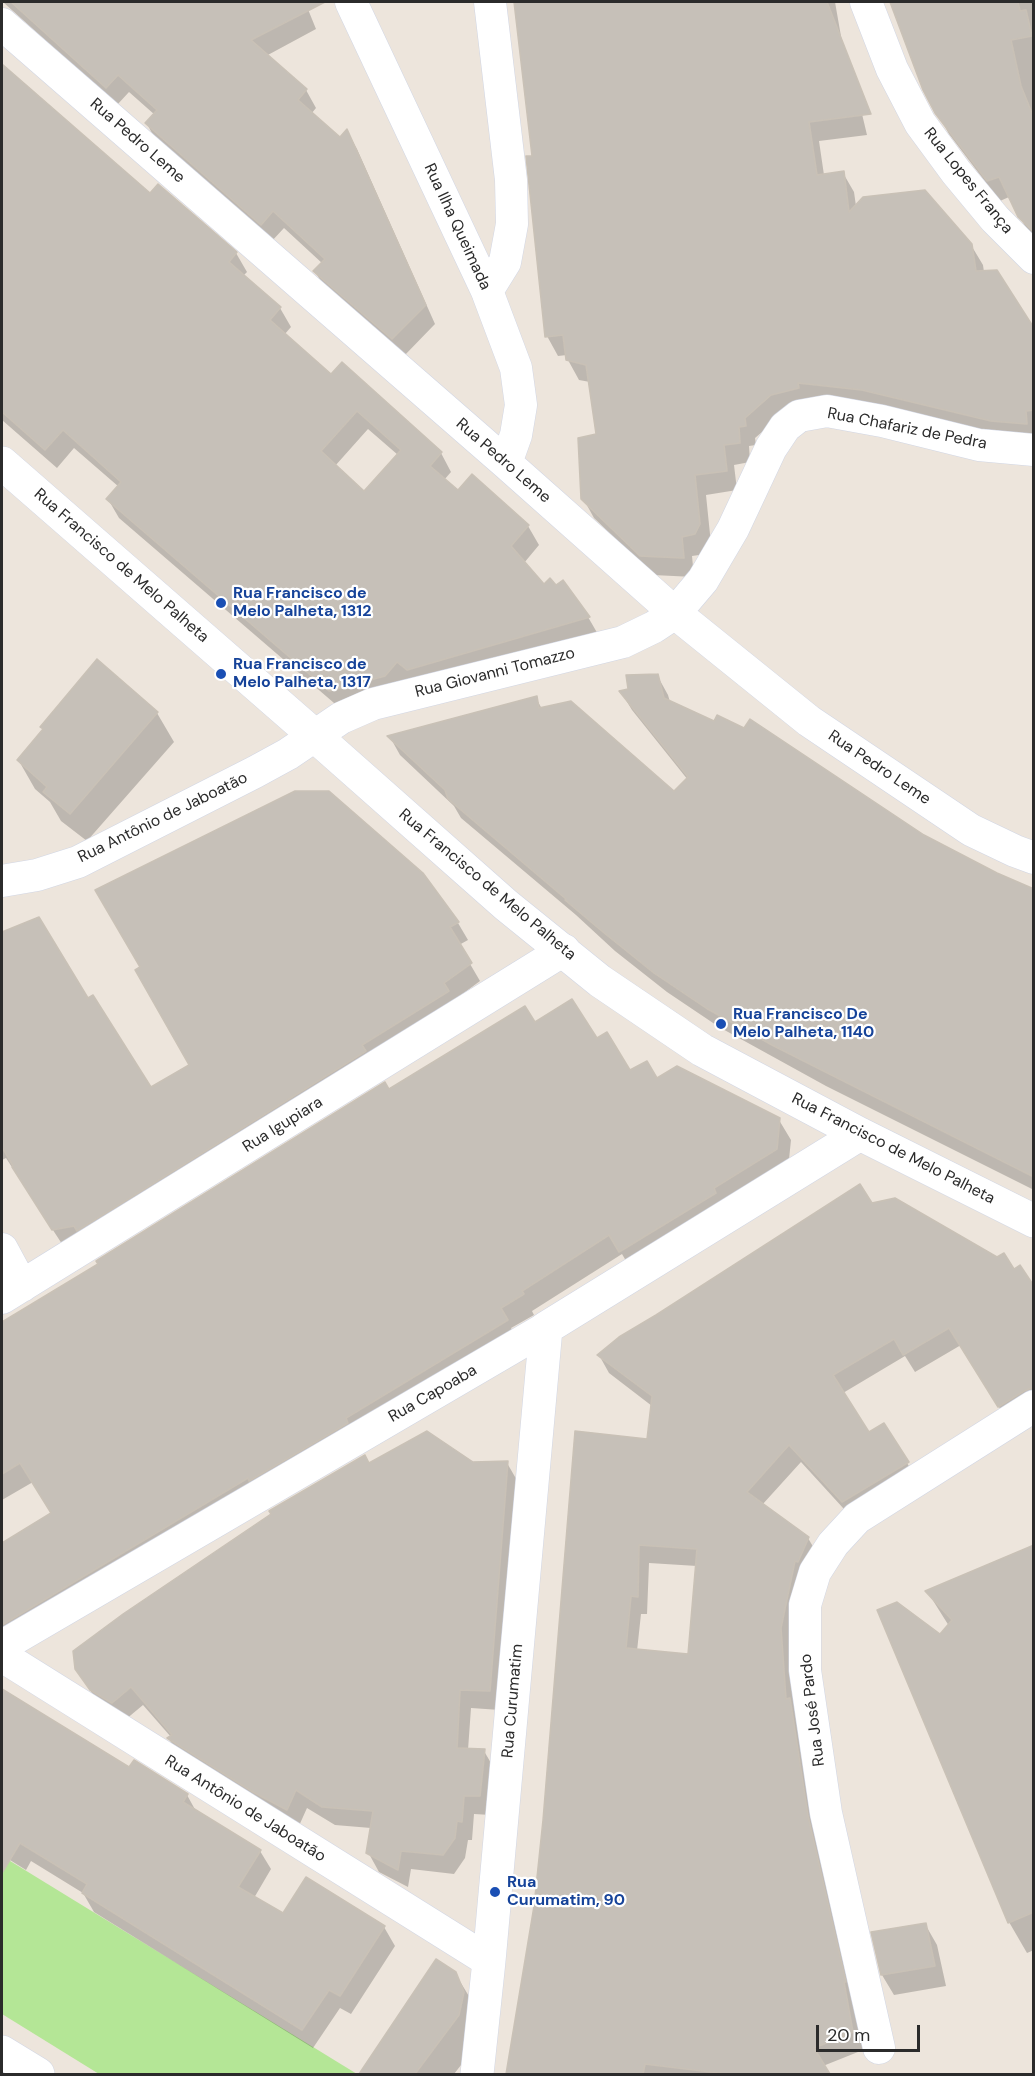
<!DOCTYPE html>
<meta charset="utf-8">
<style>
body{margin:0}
#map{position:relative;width:1035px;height:2076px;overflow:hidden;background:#ede5dc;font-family:"DM Sans",sans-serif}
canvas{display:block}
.frame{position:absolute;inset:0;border:3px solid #2b2b2b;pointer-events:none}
.scale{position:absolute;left:816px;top:2025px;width:104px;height:27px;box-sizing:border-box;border:3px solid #2b2b2b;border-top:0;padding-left:8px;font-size:18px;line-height:21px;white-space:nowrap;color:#2b2b2b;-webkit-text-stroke:4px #fff;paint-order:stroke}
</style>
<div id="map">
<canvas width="1035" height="2076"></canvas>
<div class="frame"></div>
<div class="scale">20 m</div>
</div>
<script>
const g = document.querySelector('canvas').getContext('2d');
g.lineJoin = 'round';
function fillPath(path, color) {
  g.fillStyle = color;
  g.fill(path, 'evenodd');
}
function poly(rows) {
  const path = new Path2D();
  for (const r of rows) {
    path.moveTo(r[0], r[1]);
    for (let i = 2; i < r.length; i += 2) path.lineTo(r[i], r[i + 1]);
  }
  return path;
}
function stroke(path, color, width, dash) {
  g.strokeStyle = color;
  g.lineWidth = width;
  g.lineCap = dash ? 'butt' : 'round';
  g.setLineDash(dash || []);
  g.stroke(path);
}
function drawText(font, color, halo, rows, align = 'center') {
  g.font = font + ' "DM Sans",sans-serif';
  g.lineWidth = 4.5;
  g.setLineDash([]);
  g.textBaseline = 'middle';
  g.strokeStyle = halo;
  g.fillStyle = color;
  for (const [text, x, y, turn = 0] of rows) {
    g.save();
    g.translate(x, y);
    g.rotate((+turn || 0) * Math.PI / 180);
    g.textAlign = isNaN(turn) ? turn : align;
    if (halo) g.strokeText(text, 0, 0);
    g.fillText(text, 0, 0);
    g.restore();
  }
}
const green = poly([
 [2,1856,357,2074,99,2074,2,2014]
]);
const shadow = poly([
 [3,2,305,2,316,29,266,56,306,90,316,108,311,114,340,139,347,131,357,149,435,324,403,357,325,289,315,271,323,264,284,228,271,242,157,142,147,124,155,115,129,92,117,105],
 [516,2,835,2,849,82,858,97,867,135,819,141,824,175,843,173,854,192,856,206,971,245,983,265,984,272,1034,331,1034,443,782,415,755,438,756,445,749,446,750,462,734,465,737,490,706,495,711,544,706,554,692,556,694,577,653,575,594,518,583,498,598,435,590,382,579,380,568,360,567,355,558,356,547,336,534,157],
 [892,2,1034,2,1034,239,1017,214,1009,197,1000,201,949,134,924,89],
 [2,66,150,195,236,253,247,272,243,276,280,308,291,327,284,335,331,377,441,453,451,472,444,480,458,492,472,477,528,526,539,545,524,563,544,586,588,617,599,636,341,709,119,518,108,499,119,487,74,448,57,468,2,420],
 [368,429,398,455,364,494,335,466],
 [97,661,157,713,174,742,87,841,61,821,50,802,35,789,19,761],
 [657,675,668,695,670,702,996,874,1034,891,1034,1190,826,1086,719,1027,667,992,615,951,576,915,461,818,454,806,400,755,390,737,536,698,542,709,674,793,688,780,632,710,621,692,630,690],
 [38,919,87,1000,150,1089,458,923,468,940,459,945,480,981,453,1001,64,1247,6,1158,2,1160,2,933],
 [534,1025,597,1040,629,1072,779,1120,791,1140,788,1169,632,1271,622,1254,532,1311,534,1315,511,1328,518,1340,2,1640,2,1544,53,1514,33,1482,2,1500,2,1324,389,1091],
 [871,1205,1014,1271,1034,1291,1034,1411,1010,1425,961,1345,915,1372,905,1356,843,1393,869,1434,907,1463,918,1481,854,1520,801,1462,762,1505,808,1538,819,1557,791,1647,795,1709,800,1718,863,2050,823,2066,829,2074,508,2074,535,1907,648,1440,652,1406,609,1373,599,1355],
 [649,1563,697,1566,689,1656,637,1651,641,1614,647,1614],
 [507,1463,518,1482,500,1710,471,1708,468,1750,484,1751,495,1770,491,1815,474,1814,472,1840,468,1840,465,1858,454,1874,411,1869,408,1887,379,1872,368,1852,371,1828,335,1825,307,1808,298,1828,180,1757,169,1739,171,1737,143,1705,125,1720,98,1703,77,1669,369,1465],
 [1034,1547,1034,1950,1027,1953,1009,1922,940,1636,949,1626,927,1591],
 [6,1694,129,1769,187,1795,197,1813,260,1851,271,1869,254,1898,283,1915,384,1927,395,1946,351,2014,340,2008,313,2048,94,1912,83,1893,31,1861,26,1870,2,1855,2,1697],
 [925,1924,937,1945,946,1986,894,1995,882,1975,873,1933],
 [455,1973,473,2003,476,2046,454,2074,369,2074,365,2068]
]);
const building = poly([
 [11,2,325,2,251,40,307,89,298,100,340,137,347,129,426,305,392,339,313,271,325,259,273,211,261,225,145,123,157,110,118,75,106,88,11,2],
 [514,2,827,2,871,114,809,122,817,175,844,171,849,212,863,197,925,190,972,244,976,271,997,270,1034,328,1034,410,1026,411,1027,424,991,421,862,390,798,383,799,388,771,395,745,418,746,426,739,427,740,443,724,445,727,471,695,475,700,524,695,534,682,537,684,558,640,556,581,499,578,438,596,434,586,365,566,360,563,335,545,337,526,156,532,156,514,2],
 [890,2,1018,2,1020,11,1026,10,1032,36,1011,40,1021,86,1034,118,1034,232,1018,217,999,177,987,181,935,113,923,90,890,2],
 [2,64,150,193,158,184,237,252,229,262,281,307,270,320,331,374,342,362,442,452,430,466,458,490,472,474,529,525,511,546,544,584,550,578,556,585,563,580,590,617,407,670,397,662,385,676,329,691,106,499,121,482,63,430,45,450,2,412,2,64],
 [357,411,401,450,364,491,321,451,357,411],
 [97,659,158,712,70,814,43,792,47,787,17,760,43,729,40,727,97,659],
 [658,674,664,698,714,721,717,715,744,728,750,719,924,835,997,873,1034,889,1034,1177,772,1045,706,1008,654,973,603,932,565,900,566,899,448,799,445,790,387,736,537,696,539,708,571,701,674,791,688,777,619,691,628,689,626,675,658,674],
 [295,791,329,791,423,873,459,922,450,927,472,963,444,983,449,991,362,1045,366,1051,77,1231,74,1226,52,1230,12,1167,13,1166,2,1147,2,932,39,917,88,998,93,995,151,1087,189,1065,135,970,140,967,95,890,295,791],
 [572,999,597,1038,607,1032,630,1070,647,1061,657,1078,677,1066,780,1118,777,1149,714,1188,716,1193,619,1252,609,1235,522,1291,524,1294,501,1308,508,1320,346,1418,348,1423,249,1481,248,1478,2,1625,2,1543,51,1513,20,1463,2,1474,2,1322,98,1264,96,1261,385,1082,389,1089,525,1006,535,1022,572,999],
 [860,1184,872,1203,895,1198,997,1257,1004,1253,1014,1269,1020,1265,1034,1286,1034,1387,1024,1391,998,1407,949,1328,903,1355,894,1339,833,1375,869,1432,884,1423,909,1462,842,1502,789,1445,747,1492,809,1537,798,1562,795,1561,781,1628,786,1699,790,1698,808,1816,846,1982,844,1982,853,2032,814,2048,830,2074,727,2074,645,2064,643,2074,506,2074,534,1906,543,1820,575,1431,647,1439,652,1396,597,1355,619,1337,656,1315,860,1184],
 [639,1545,697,1549,688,1654,626,1648,631,1596,638,1597,639,1545],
 [427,1431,473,1462,508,1461,490,1691,460,1690,457,1748,485,1749,480,1796,464,1796,462,1822,457,1821,455,1838,443,1855,401,1851,398,1870,366,1853,373,1811,322,1807,296,1790,287,1810,253,1792,167,1738,172,1735,131,1687,112,1703,90,1690,75,1669,73,1651,123,1614,271,1514,269,1511,365,1455,369,1463,427,1431],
 [1034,1545,1034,1912,1008,1923,877,1610,897,1602,940,1634,952,1620,925,1591,1034,1545],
 [2,1689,129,1767,134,1760,188,1794,183,1802,261,1850,238,1887,283,1913,306,1877,385,1926,340,1996,329,1990,302,2030,82,1893,87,1884,20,1843,2,1873,2,1689],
 [926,1923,935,1966,881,1975,871,1932,926,1923],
 [436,1959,456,1972,464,1992,459,2015,415,2074,359,2074,436,1959]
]);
const street = poly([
 [351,2,487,291,516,368,521,405,516,435,506,463],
 [866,2,892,69,920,123,956,172,995,219,1034,258],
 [2,24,506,463,675,613,809,721,971,830,1015,851,1034,858],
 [487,291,505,262,512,224,511,180,490,2],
 [2,881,37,875,78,862,255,772,288,754,341,718,373,704,623,642,654,627,675,613,703,580,733,529,771,448,785,427,799,416,827,411,882,421,979,445,1034,450],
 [2,1249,22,1286],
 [2,1298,564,950],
 [2,1646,546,1328],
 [2,1656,489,1961],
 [879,2048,826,1813,805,1670,805,1605,815,1572,833,1544,857,1518,1034,1406]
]);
const secondary = poly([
 [2,463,315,736,506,905,600,981,702,1050,860,1134,1034,1221],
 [2,2052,38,2074],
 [477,2074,489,1961,546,1328,860,1134]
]);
const markers = [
 [221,603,6,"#1a4fb4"],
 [221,674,6,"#1a4fb4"],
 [721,1024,6,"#1a4fb4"],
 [495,1892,6,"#1a4fb4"]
];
const streetNames = [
 ["Rua Pedro Leme",137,141,41],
 ["Rua Lopes França",968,181,51],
 ["Rua Ilha Queimada",457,227,65],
 ["Rua Chafariz de Pedra",907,429,11],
 ["Rua Pedro Leme",503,461,41],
 ["Rua Francisco de Melo Palheta",121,566,41],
 ["Rua Giovanni Tomazzo",495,673,-14],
 ["Rua Pedro Leme",879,768,34],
 ["Rua Antônio de Jaboatão",163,818,-26],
 ["Rua Francisco de Melo Palheta",487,885,40],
 ["Rua Igupiara",283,1125,-32],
 ["Rua Francisco de Melo Palheta",893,1149,27],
 ["Rua Capoaba",433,1394,-30],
 ["Rua Curumatim",513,1701,-85],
 ["Rua José Pardo",813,1710,-97],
 ["Rua Antônio de Jaboatão",245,1809,32]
];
const transitNames = [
 ["Rua Francisco de",233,594],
 ["Melo Palheta, 1312",233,612],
 ["Rua Francisco de",233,665],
 ["Melo Palheta, 1317",233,683],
 ["Rua Francisco De",733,1015],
 ["Melo Palheta, 1140",733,1033],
 ["Rua",507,1883],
 ["Curumatim, 90",507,1901]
];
fillPath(green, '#b4e696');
fillPath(shadow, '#0003');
fillPath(building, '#c6c0b8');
stroke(building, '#c9c1b6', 1.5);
stroke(street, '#d1d6e4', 33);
stroke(secondary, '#d1d6e4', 34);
stroke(street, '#fff', 32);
stroke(secondary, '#fff', 33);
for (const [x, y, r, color] of markers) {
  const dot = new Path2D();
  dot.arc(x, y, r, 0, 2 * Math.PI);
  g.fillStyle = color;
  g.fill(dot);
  stroke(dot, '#fff', 2);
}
drawText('16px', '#2b2b2b', '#fff', streetNames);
drawText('bold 16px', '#164399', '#fff', transitNames, 'left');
</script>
